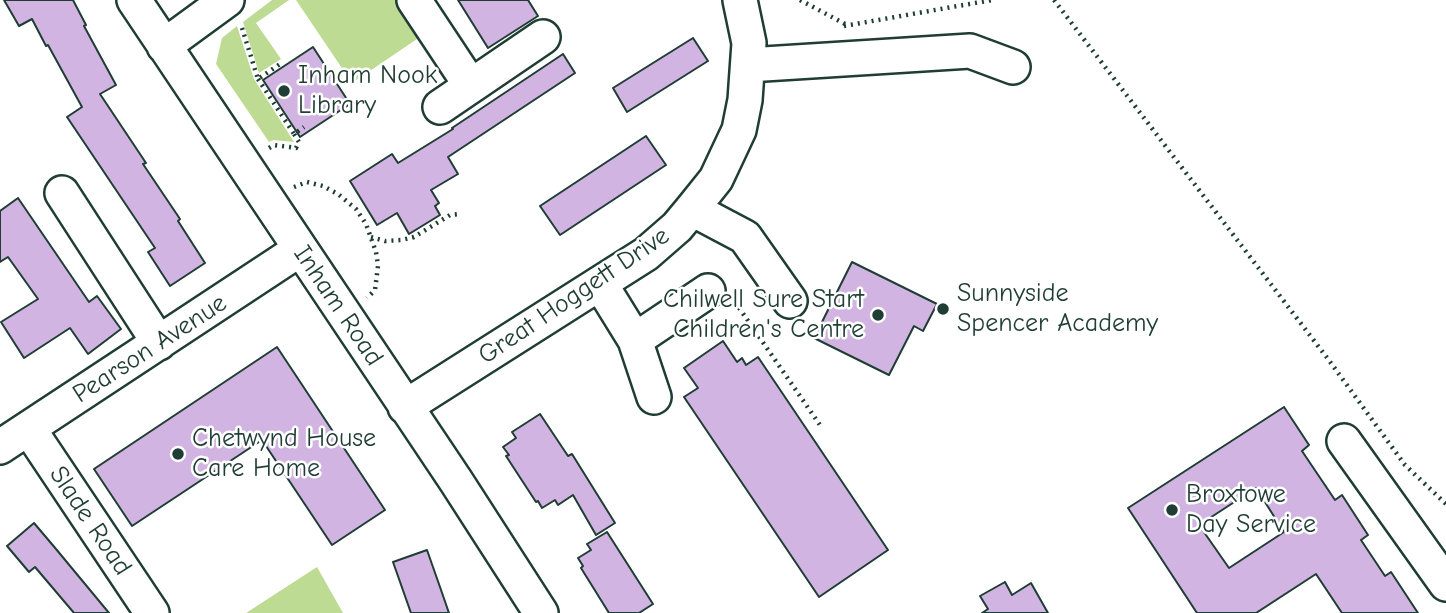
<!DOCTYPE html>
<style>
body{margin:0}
canvas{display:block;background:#fff}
</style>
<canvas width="1446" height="613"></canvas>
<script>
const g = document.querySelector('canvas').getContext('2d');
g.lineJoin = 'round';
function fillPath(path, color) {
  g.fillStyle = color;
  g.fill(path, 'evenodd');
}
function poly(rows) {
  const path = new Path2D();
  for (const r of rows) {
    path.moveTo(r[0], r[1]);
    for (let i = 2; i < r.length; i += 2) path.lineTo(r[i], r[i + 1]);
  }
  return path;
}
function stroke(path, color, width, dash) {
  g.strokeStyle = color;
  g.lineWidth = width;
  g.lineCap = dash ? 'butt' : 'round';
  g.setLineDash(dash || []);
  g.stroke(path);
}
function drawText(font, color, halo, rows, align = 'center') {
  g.font = font + ' "Comic Neue",sans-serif';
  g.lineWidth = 5;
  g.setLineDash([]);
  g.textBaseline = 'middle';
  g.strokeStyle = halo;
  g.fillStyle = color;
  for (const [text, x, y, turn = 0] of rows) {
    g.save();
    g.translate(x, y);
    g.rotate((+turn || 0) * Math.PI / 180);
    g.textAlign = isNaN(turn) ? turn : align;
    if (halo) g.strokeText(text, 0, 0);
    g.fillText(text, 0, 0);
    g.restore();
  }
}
const green = poly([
 [272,0,289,0,256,23,281,59,259,73,243,22],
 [296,0,398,0,423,35,352,83],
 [237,26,254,79,294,142,273,140,269,142,216,64,222,38],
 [317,567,343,613,246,613]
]);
const building = poly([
 [4,0,73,0,86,25,84,26,116,85,100,94,146,163,143,164,180,219,178,221,205,263,170,286,148,252,155,248,67,117,82,107,48,45,46,46,32,19,19,26,4,0],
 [458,0,528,0,538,16,488,48,458,0],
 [693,38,708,61,627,112,613,88,693,38],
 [313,47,350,104,300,137,263,80,313,47],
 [563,54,575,73,448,157,458,174,431,190,439,203,435,206,440,215,409,234,397,213,377,225,350,181,392,154,398,163,453,129,452,128,563,54],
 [646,136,666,165,560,235,540,206,646,136],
 [18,198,89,302,97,296,121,329,88,354,70,328,24,358,1,322,38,299,8,257,0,262,0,211,18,198],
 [852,262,937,304,923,331,914,326,889,375,814,338,852,262],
 [723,341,737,362,742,358,746,365,758,357,888,550,819,597,684,397,698,388,684,368,723,341],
 [277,347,385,510,332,545,262,440,132,526,94,469,277,347],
 [1284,407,1309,445,1302,451,1335,500,1342,495,1368,535,1361,540,1385,576,1391,572,1418,613,1342,613,1316,574,1256,613,1197,613,1128,508,1284,407],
 [1256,488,1284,532,1229,568,1199,525,1256,488],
 [540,414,568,456,572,454,615,523,596,535,573,495,558,505,555,500,542,508,538,501,536,502,506,456,509,455,503,447,516,438,512,432,540,414],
 [34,523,56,549,109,613,74,613,35,567,29,572,7,546,34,523],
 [607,532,653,604,639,613,609,613,581,568,583,566,578,558,591,550,587,544,607,532],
 [427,550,440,587,449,613,411,613,393,562,427,550],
 [1005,582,1012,595,1031,583,1048,613,982,613,988,609,980,596,1005,582]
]);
const path = poly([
 [800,0,847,25],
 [1054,0,1328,359,1405,465,1446,504],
 [844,26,992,0],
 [242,28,258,79,283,62],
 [258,79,294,134,304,127],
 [269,148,274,145,296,148,299,142,294,134],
 [294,187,307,182,323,186,338,194,356,209,366,224,376,252,378,266,375,290,367,298],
 [371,237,385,241,402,240,414,237,450,215,460,214],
 [735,302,820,425]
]);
const minor = poly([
 [134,0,456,481,541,613],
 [414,0,471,86],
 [164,46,227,0],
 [748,65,970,51,1013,67],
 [440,107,543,37],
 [62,193,159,343],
 [692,209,745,237,790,301],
 [601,285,635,340,654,397],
 [635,340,708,291],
 [405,407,646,254,677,227,692,209,716,179,739,130,745,100,749,43,740,0],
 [29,429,152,613],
 [1344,441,1446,584],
 [0,447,299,250]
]);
const markers = [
 [284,91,7,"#1f3d34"],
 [943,309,7,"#1f3d34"],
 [878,315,7,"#1f3d34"],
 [178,454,7,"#1f3d34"],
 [1172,510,7,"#1f3d34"]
];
const poiNames = [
 ["Inham Nook",298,76],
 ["Library",298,106],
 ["Sunnyside",957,294],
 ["Spencer Academy",957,324],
 ["Chilwell Sure Start",864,300,"right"],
 ["Children's Centre",864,330,"right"],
 ["Chetwynd House",192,439],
 ["Care Home",192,469],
 ["Broxtowe",1186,495],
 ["Day Service",1186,525]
];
const streetNames = [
 ["Great Hoggett Drive",574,296,-34],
 ["Inham Road",338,306,56],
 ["Pearson Avenue",150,349,-33],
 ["Slade Road",90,521,56]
];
fillPath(green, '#bedb93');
fillPath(building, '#d1b4e1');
stroke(building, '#1f3d34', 2);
stroke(minor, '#1f3d34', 38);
stroke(path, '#1f3d34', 4.5, [2, 5]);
stroke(minor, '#fff', 33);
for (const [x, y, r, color] of markers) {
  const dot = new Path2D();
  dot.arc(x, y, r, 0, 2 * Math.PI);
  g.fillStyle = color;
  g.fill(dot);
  stroke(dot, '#fff', 2.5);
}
drawText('26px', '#1f3d34', '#fff', poiNames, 'left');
drawText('26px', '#1f3d34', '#fff', streetNames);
</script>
